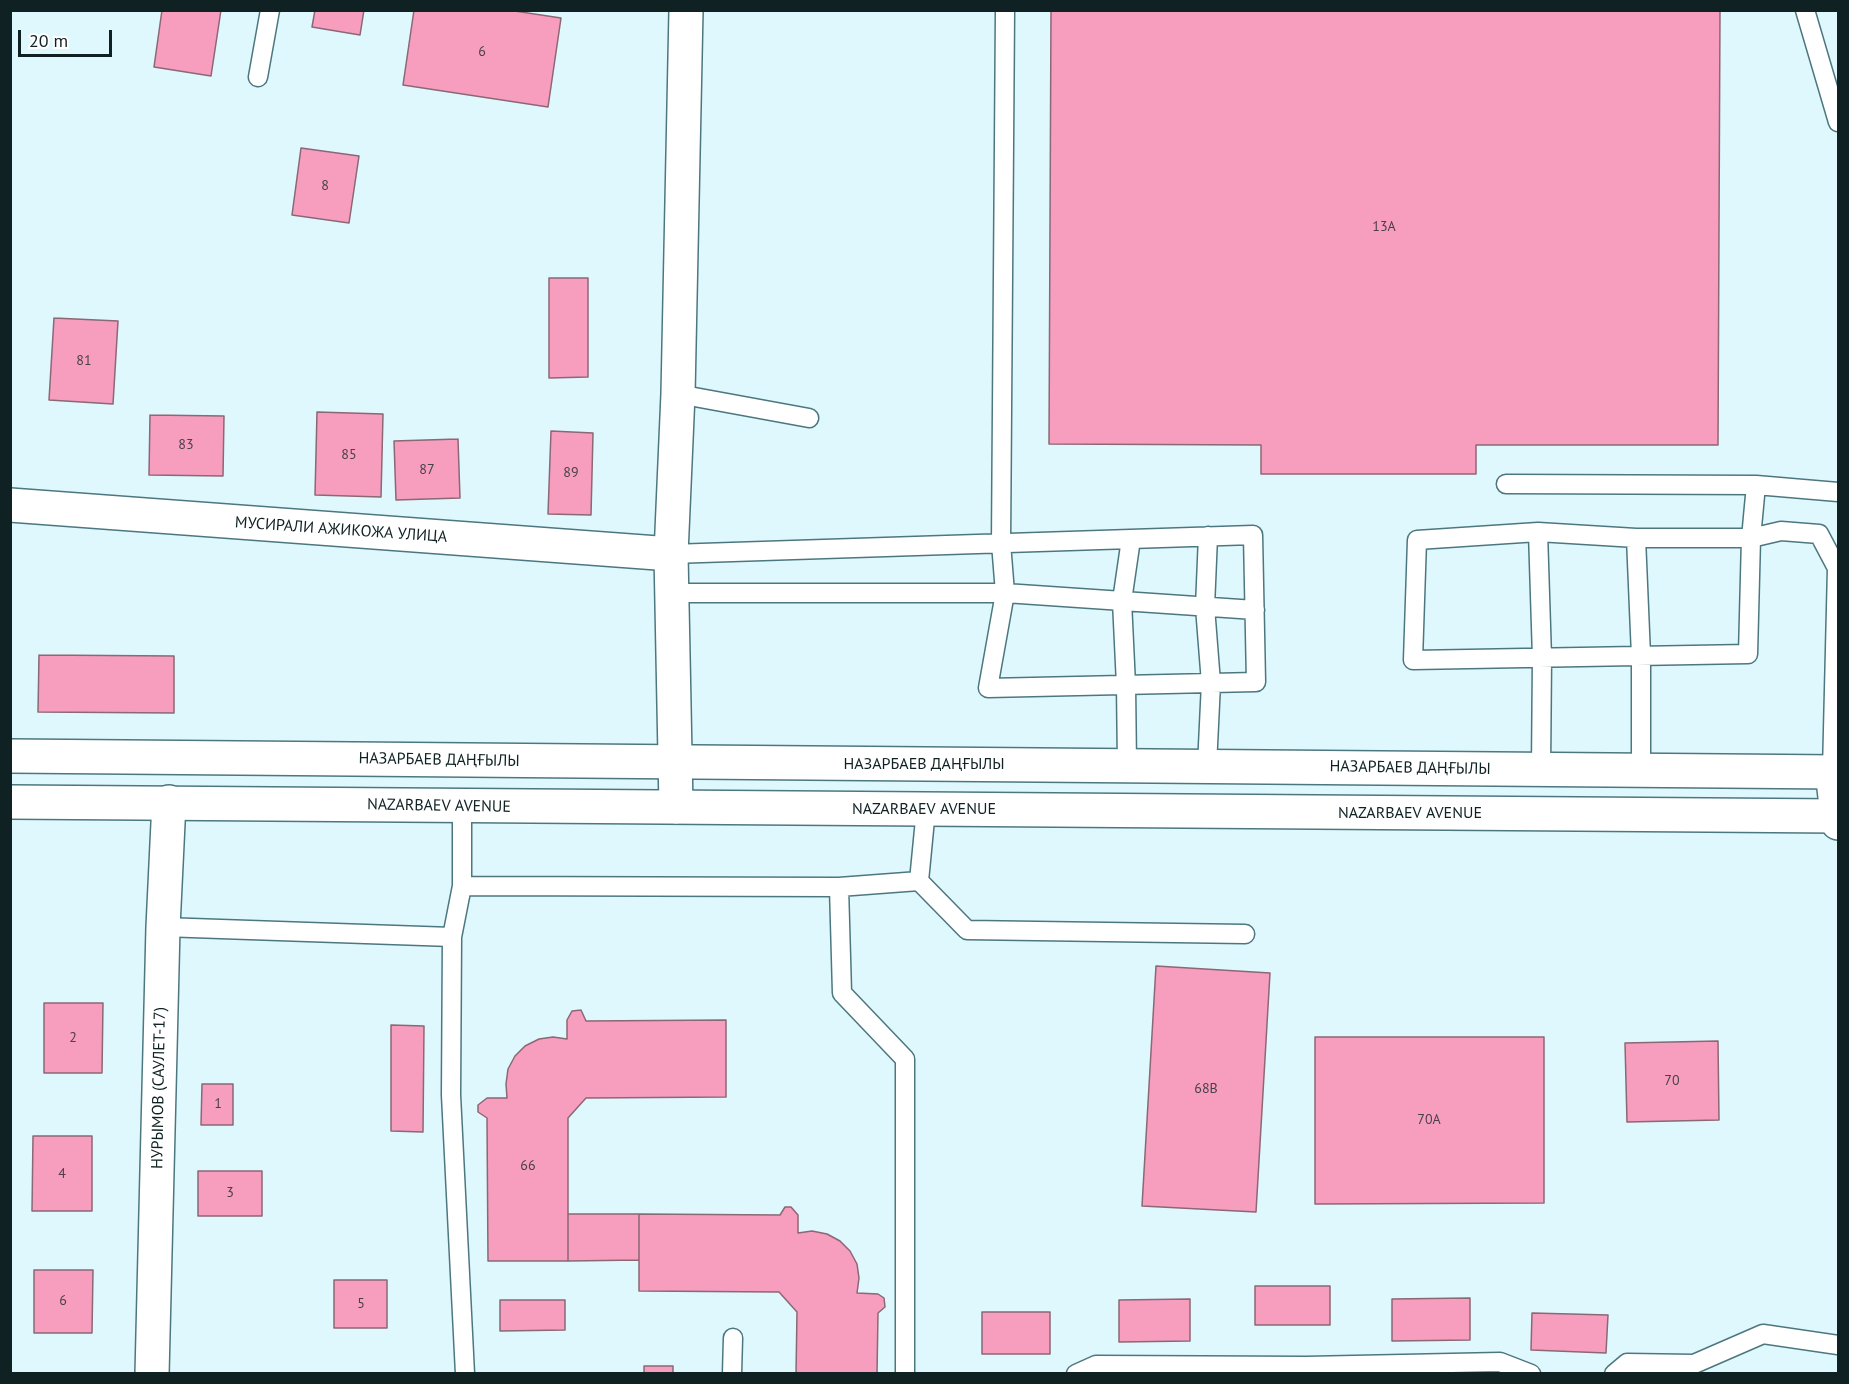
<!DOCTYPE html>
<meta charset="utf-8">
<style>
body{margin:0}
#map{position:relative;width:1849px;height:1384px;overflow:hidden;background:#def8fd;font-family:"PT Sans",sans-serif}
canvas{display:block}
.frame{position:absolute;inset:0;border:12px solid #102124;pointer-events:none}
.scale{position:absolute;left:18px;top:30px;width:94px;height:27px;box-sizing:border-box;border:3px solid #102124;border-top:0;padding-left:8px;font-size:18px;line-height:21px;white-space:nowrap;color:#102124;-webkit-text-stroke:4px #fff;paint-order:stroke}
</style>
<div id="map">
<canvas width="1849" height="1384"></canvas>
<div class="frame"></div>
<div class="scale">20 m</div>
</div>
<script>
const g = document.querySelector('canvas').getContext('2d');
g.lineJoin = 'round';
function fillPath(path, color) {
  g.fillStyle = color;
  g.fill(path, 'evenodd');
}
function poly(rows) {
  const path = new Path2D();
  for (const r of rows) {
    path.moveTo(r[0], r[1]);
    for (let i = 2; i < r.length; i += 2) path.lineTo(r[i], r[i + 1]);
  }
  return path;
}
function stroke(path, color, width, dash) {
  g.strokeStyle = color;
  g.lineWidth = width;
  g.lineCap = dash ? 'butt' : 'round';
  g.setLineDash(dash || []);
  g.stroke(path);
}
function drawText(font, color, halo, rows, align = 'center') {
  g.font = font + ' "PT Sans",sans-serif';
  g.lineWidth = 4.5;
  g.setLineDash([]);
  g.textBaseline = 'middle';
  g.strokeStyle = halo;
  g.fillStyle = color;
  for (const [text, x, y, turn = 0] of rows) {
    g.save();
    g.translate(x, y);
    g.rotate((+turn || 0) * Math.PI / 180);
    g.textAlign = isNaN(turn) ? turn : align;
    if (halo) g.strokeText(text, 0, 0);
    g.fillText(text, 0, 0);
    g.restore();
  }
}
const building = poly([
 [162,10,221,10,211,76,154,67,162,10],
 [315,10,364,10,360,35,312,27,315,10],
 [414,10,508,10,561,18,548,107,403,85,414,10],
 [1051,10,1720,10,1718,445,1476,445,1476,474,1261,474,1261,445,1049,444,1051,10],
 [301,148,359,156,349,223,292,215,301,148],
 [549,278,588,278,588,377,549,378,549,278],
 [54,318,118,321,113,404,49,400,54,318],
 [317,412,383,414,381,497,315,495,317,412],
 [150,415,224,416,223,476,149,475,150,415],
 [551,431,593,433,591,515,548,514,551,431],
 [458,439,460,498,396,500,394,441,458,439],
 [39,655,174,656,174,713,38,712,39,655],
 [1156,966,1270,973,1256,1212,1142,1206,1156,966],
 [44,1003,103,1003,102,1073,44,1073,44,1003],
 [581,1010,586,1021,726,1020,726,1097,586,1098,568,1118,568,1261,488,1261,487,1118,478,1112,478,1105,487,1098,507,1098,506,1084,508,1069,515,1056,525,1046,539,1039,553,1037,567,1039,567,1020,572,1011,581,1010],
 [391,1025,424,1026,423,1132,391,1131,391,1025],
 [1315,1037,1544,1037,1544,1203,1315,1204,1315,1037],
 [1718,1041,1719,1120,1627,1122,1625,1043,1718,1041],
 [202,1084,233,1084,233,1125,201,1125,202,1084],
 [33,1136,92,1136,92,1211,32,1211,33,1136],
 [198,1171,262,1171,262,1216,198,1216,198,1171],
 [785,1207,791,1207,798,1215,798,1233,812,1231,827,1234,840,1241,850,1251,857,1264,859,1278,857,1293,878,1294,884,1298,885,1307,878,1313,877,1374,796,1374,797,1312,779,1292,639,1291,639,1214,780,1215,785,1207],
 [568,1214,639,1214,639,1260,568,1261,568,1214],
 [34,1270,93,1270,92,1333,34,1333,34,1270],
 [334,1280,387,1280,387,1328,334,1328,334,1280],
 [1255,1286,1330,1286,1330,1325,1255,1325,1255,1286],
 [1470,1298,1470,1340,1392,1341,1392,1299,1470,1298],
 [1190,1299,1190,1341,1119,1342,1119,1300,1190,1299],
 [500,1300,565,1300,565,1330,500,1331,500,1300],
 [982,1312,1050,1312,1050,1354,982,1354,982,1312],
 [1532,1313,1608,1315,1606,1353,1531,1350,1532,1313],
 [644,1366,673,1366,673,1374,644,1374,644,1366]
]);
const service = poly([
 [1005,10,1001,543,1005,593,1255,610],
 [1805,10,1838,122],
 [258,77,270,10],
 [678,394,809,418],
 [1506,484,1756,485],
 [1538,532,1636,538,1751,538,1748,654,1413,660,1417,540,1538,532],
 [1538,532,1542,658,1541,769],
 [1636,538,1641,656,1641,770],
 [671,554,1253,535,1256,682,988,688,1005,593,672,593],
 [1127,766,1126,685,1122,601,1131,539],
 [1207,766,1211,683,1205,607,1208,536],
 [1832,771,1837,568,1819,534,1781,531,1751,538,1756,485,1838,492],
 [462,806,462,886,839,887,919,881],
 [926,809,919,881,967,930,1245,934],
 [462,886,452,937,451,1095,465,1374],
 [839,887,842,993,905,1059,905,1374],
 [163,927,452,937],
 [732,1374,733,1338],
 [1076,1374,1096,1365,1306,1366,1500,1362,1531,1374],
 [1614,1374,1627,1363,1694,1364,1763,1334,1838,1345]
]);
const minor = poly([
 [10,505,671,554],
 [152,1374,163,927,169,802]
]);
const tertiary = poly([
 [1832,771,1838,823],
 [676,807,671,554,678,394,686,10]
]);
const secondary = poly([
 [10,756,1838,772],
 [10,802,1838,816]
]);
const numberNames = [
 ["6",482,52],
 ["8",325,186],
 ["13А",1384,227],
 ["81",84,361],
 ["83",186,445],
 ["85",349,455],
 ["87",427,470],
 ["89",571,473],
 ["2",73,1038],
 ["70",1672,1081],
 ["68В",1206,1089],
 ["1",218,1104],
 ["70А",1429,1120],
 ["66",528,1166],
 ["4",62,1174],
 ["3",230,1193],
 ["6",63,1301],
 ["5",361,1304]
];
const streetNames = [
 ["МУСИРАЛИ АЖИКОЖА УЛИЦА",341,530,4],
 ["НАЗАРБАЕВ ДАҢҒЫЛЫ",439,760,1],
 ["НАЗАРБАЕВ ДАҢҒЫЛЫ",924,764],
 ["НАЗАРБАЕВ ДАҢҒЫЛЫ",1410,768,1],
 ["NAZARBAEV AVENUE",439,806,1],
 ["NAZARBAEV AVENUE",924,809],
 ["NAZARBAEV AVENUE",1410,813],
 ["НУРЫМОВ (САУЛЕТ-17)",159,1088,-89]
];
fillPath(building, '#f79ebf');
stroke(building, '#8a6874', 1.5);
stroke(service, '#4d777e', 21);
stroke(minor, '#4d777e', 36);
stroke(tertiary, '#4d777e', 36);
stroke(secondary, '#4d777e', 36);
stroke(service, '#fff', 18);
stroke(minor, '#fff', 33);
stroke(tertiary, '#fff', 33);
stroke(secondary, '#fff', 33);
drawText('14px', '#4a404b', null, numberNames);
drawText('16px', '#102124', '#fff', streetNames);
</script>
